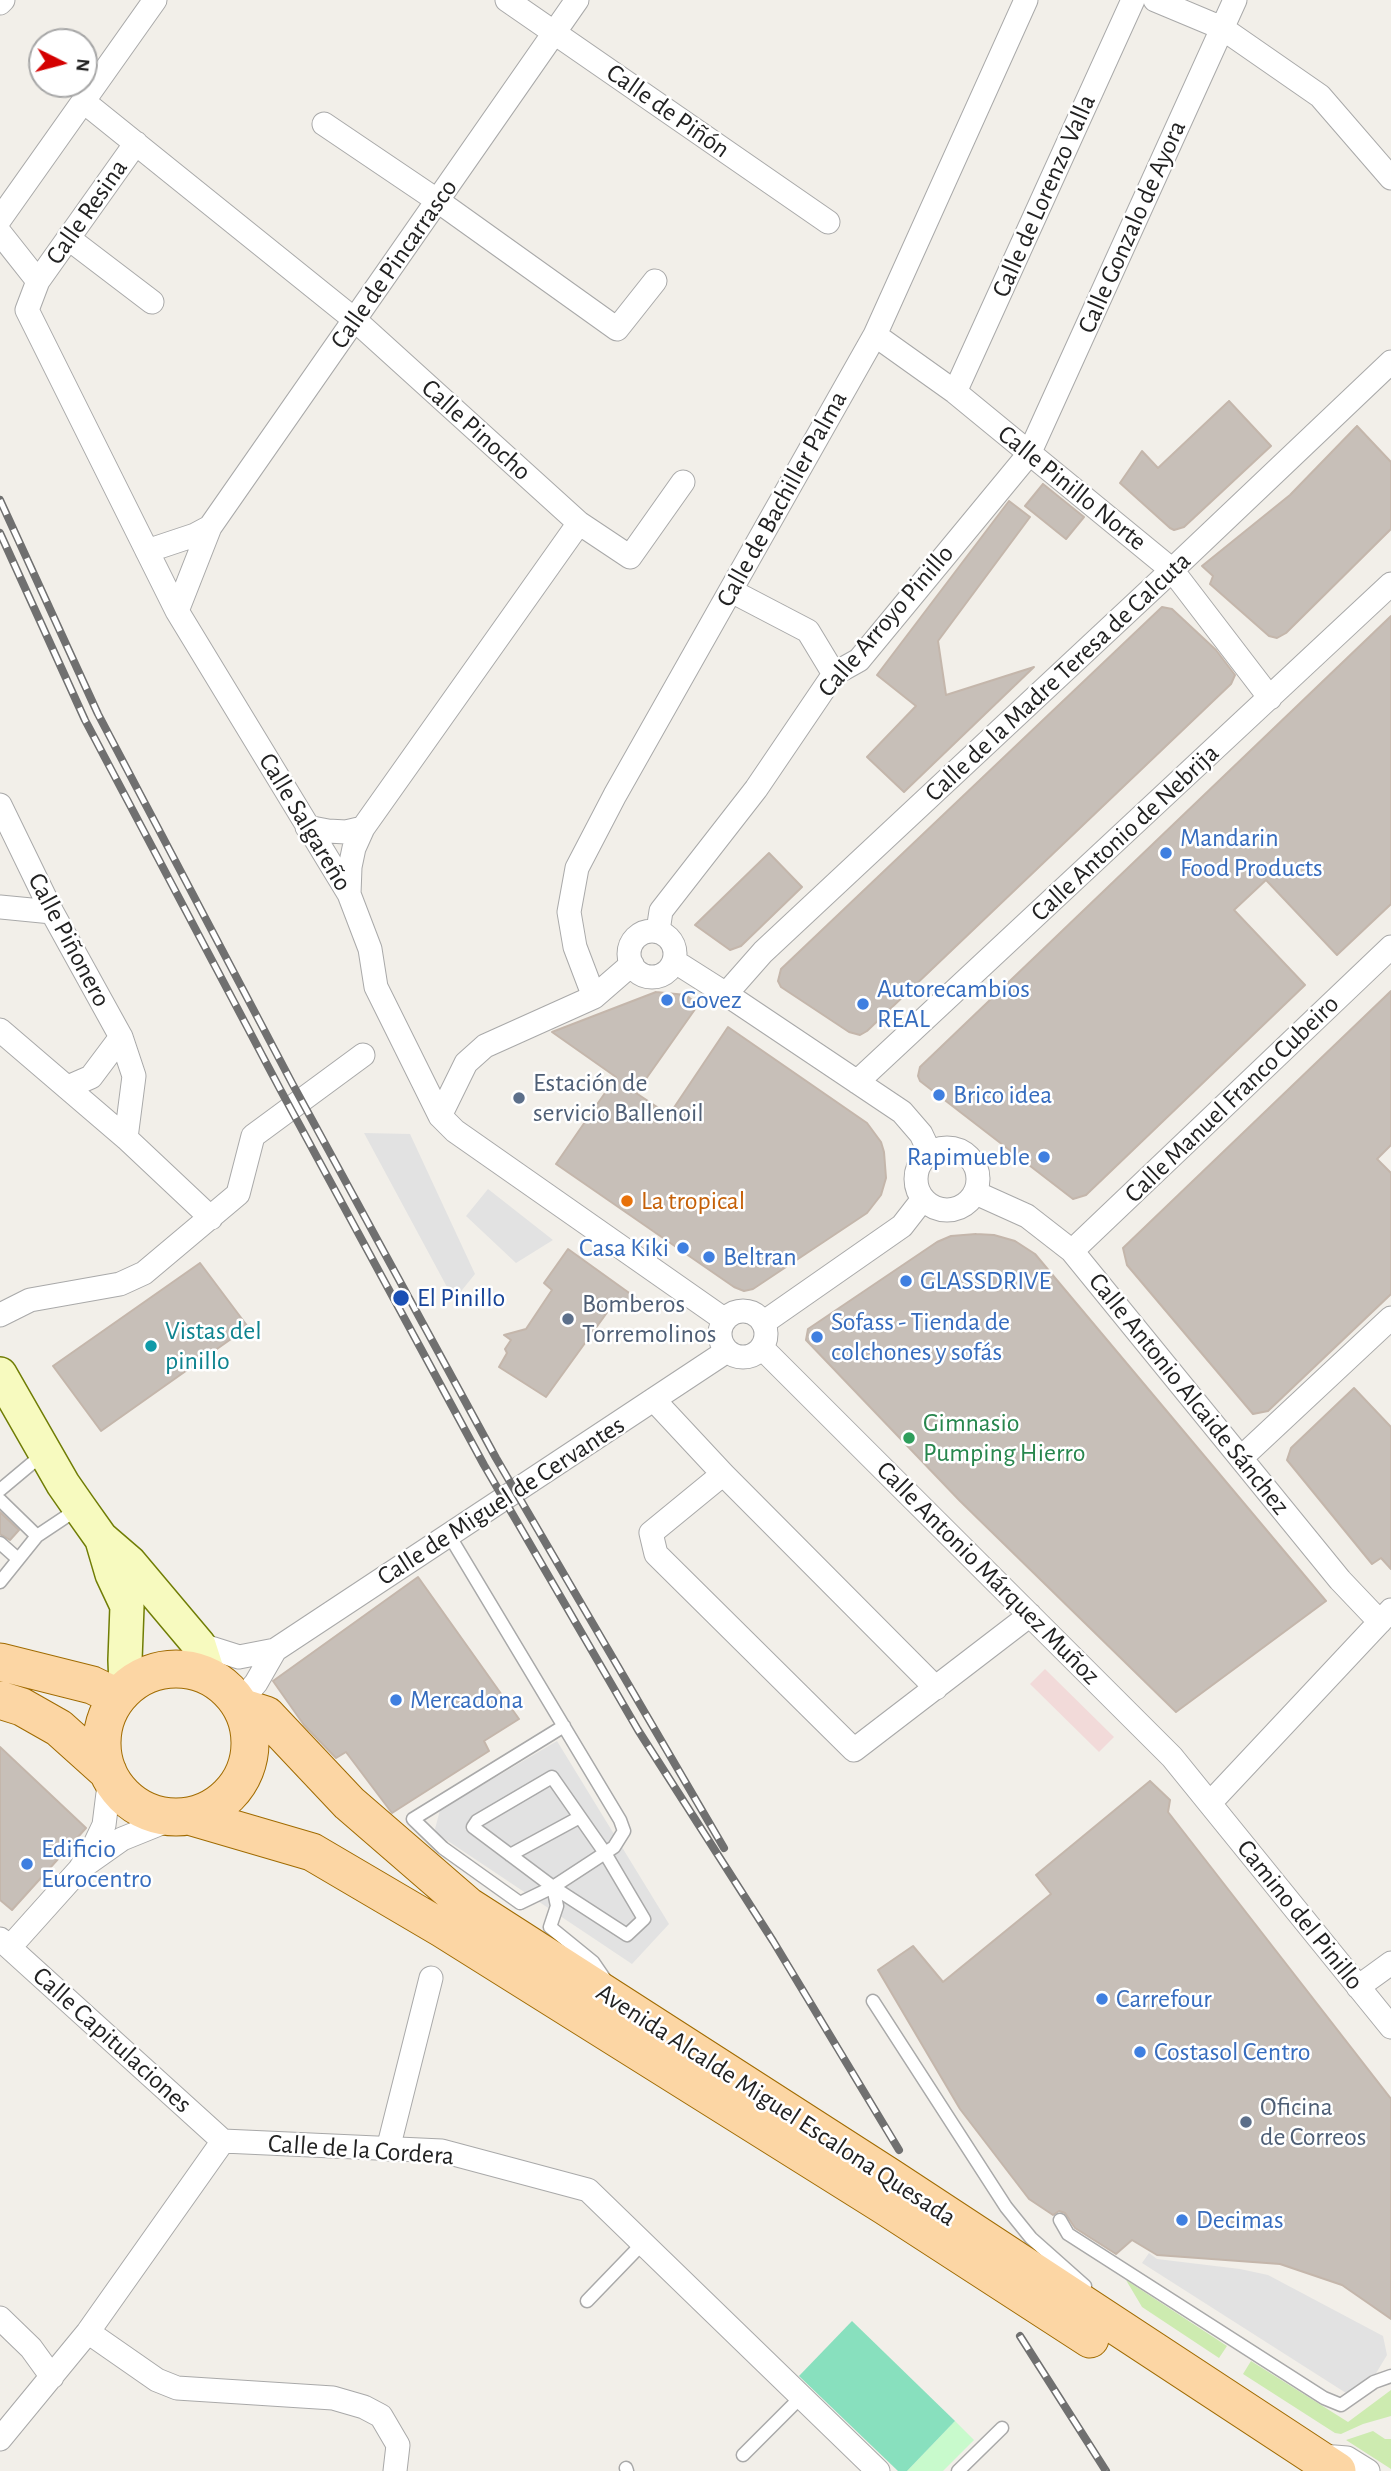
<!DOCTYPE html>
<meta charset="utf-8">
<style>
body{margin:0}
#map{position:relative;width:1391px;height:2471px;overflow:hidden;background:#f2efe9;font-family:"Alegreya Sans",sans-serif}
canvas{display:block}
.north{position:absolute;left:28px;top:28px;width:70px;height:70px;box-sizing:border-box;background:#fff;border:2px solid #a7a7a7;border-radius:50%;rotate:96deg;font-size:19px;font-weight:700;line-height:28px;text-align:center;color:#222}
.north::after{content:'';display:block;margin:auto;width:24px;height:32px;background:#d40000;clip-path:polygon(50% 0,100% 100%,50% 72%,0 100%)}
</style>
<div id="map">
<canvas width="1391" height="2471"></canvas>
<div class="north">N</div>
</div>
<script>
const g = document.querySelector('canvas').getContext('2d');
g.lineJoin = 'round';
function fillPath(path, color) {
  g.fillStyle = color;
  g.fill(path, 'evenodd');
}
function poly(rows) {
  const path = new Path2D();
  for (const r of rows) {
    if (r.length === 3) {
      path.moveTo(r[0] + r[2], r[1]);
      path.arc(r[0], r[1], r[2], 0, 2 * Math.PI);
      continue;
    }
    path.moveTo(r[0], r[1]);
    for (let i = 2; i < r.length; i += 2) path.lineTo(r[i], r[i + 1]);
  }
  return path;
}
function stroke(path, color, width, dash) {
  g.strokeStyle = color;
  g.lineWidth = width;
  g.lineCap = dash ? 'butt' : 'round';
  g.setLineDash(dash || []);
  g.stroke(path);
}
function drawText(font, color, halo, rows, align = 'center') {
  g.font = font + ' "Alegreya Sans",sans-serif';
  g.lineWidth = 5;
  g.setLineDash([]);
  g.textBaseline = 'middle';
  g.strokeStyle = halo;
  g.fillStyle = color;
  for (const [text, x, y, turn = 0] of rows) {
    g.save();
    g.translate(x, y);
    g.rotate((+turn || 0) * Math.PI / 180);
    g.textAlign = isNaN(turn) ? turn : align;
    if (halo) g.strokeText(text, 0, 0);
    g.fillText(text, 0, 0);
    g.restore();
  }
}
const commercial = poly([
 [1045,1669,1114,1737,1099,1752,1030,1684]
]);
const grass = poly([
 [1126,2280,1227,2346,1219,2358,1142,2307],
 [1251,2361,1348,2422,1391,2390,1391,2416,1363,2424,1341,2434,1335,2433,1243,2374],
 [1373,2431,1385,2439,1391,2439,1391,2469,1346,2440]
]);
const park = poly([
 [955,2421,974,2440,943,2471,907,2471]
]);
const pitch = poly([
 [852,2321,955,2421,907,2471,898,2471,799,2376]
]);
const parking = poly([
 [364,1133,410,1134,475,1274,454,1300],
 [488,1189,553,1240,516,1263,466,1216],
 [557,1741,669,1924,632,1964,439,1835,435,1829,440,1810],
 [1149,2253,1157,2259,1240,2269,1268,2275,1383,2336,1387,2355,1375,2375,1346,2393,1142,2263]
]);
const building = poly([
 [1229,401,1271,446,1184,527,1174,530,1170,528,1120,483,1142,451,1158,468,1229,401],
 [1357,426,1391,462,1391,529,1286,633,1277,638,1269,636,1210,584,1213,576,1202,566,1290,495,1357,426],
 [1043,484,1084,517,1066,539,1025,506,1043,484],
 [1009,501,1030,517,938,641,946,695,1034,667,904,792,867,757,916,706,877,675,1009,501],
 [1162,607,1172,609,1216,650,1235,675,1231,684,867,1031,860,1035,849,1032,781,987,778,981,781,969,1162,607],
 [1391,616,1391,904,1337,955,1266,880,1234,910,1305,985,1086,1195,1073,1199,920,1081,918,1076,920,1067,1391,616],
 [769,853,802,887,741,946,730,950,695,925,769,853],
 [1391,991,1391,1145,1377,1159,1391,1173,1391,1294,1268,1411,1253,1414,1127,1265,1123,1248,1391,991],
 [656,992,686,995,698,1005,636,1093,669,1115,728,1027,867,1123,881,1142,884,1152,886,1178,881,1195,867,1213,753,1289,744,1291,734,1287,556,1164,616,1077,552,1032,656,992],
 [976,1234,994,1235,1015,1241,1035,1254,1326,1601,1176,1712,960,1501,806,1340,808,1329,937,1242,951,1236,976,1234],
 [568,1249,639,1300,611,1307,546,1397,499,1367,507,1353,505,1349,511,1340,504,1335,526,1329,552,1290,544,1283,568,1249],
 [200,1263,248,1327,101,1431,53,1366,200,1263],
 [1354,1388,1391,1427,1391,1569,1381,1558,1372,1564,1287,1460,1291,1448,1354,1388],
 [0,1512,19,1530,10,1540,0,1534,0,1512],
 [418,1577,519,1719,484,1741,489,1751,392,1813,346,1752,336,1758,304,1725,273,1681,418,1577],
 [0,1747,86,1828,12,1910,0,1900,0,1747],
 [1150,1781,1170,1800,1168,1812,1391,2099,1391,2319,1342,2285,1280,2264,1157,2255,1132,2240,1116,2254,1075,2228,1065,2213,1059,2211,1053,2215,1029,2199,960,2109,878,1970,913,1946,943,1982,1051,1894,1036,1875,1150,1781]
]);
const lane = poly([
 [0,1490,43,1454],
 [0,1500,37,1536],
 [449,1535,620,1820,624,1831,614,1847,605,1853,553,1887,473,1827,477,1821,552,1777,605,1853,644,1919,627,1935,553,1887,557,1906,550,1927,593,1962,604,1978],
 [0,1543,18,1559],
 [0,1582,37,1536,79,1508],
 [510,1855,580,1817],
 [553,1887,520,1903,443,1848,413,1819,564,1726],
 [873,2001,1006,2207,1031,2238,1085,2286],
 [1060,2220,1068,2234,1324,2398,1341,2405,1374,2382,1391,2376],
 [587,2301,642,2244],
 [743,2455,801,2397],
 [626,2468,627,2471],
 [958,2471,1002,2428]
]);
const street = poly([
 [507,0,828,222],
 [1155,0,1222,28,1320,96,1391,178],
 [0,3,3,0],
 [83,101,355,320,579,523,630,557,683,482],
 [324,124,438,201,617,329,655,281],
 [136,143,38,281,27,310,177,611,349,894,370,949,376,987,440,1116,455,1131,725,1320],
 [0,219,155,0],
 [0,233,38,281],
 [68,238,152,302],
 [875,335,955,392,1172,570,1270,698],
 [955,392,1133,0],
 [147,551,195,535,210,527],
 [741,596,808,631,834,674],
 [177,611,210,527,577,0],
 [0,805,52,912,121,1037,134,1076,126,1138],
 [307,827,328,831,346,832,363,828],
 [349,894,350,867,354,848,363,828,579,523],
 [0,907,52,912],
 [658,931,661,911,756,789,834,674,859,660,1029,454,1235,0],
 [652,954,23],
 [674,961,726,994,902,1112,921,1134,930,1153],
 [726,994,763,952,1172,570,1391,362],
 [594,997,575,947,569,912,577,868,615,795,875,335,1026,0],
 [0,1030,126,1138,211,1218],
 [857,1082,1391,584],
 [68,1087,91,1077,121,1037],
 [440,1116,466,1063,485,1046,594,997,632,964],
 [947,1179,31],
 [976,1193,1027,1216,1072,1251,1340,1580,1380,1622],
 [1072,1251,1391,947],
 [743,1334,23],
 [0,1315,30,1300,120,1284,144,1273,238,1194,253,1136,363,1055],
 [763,1323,902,1226,923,1199],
 [762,1348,1172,1757,1391,2027],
 [654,1400,723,1474,936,1688],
 [1241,1458,1391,1318],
 [723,1474,651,1533,656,1554,854,1750,1030,1615],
 [198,1644,239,1657,275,1650,727,1351],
 [239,1703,256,1683,275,1650],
 [1210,1803,1391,1610],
 [88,1863,122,1839,174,1818],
 [0,1939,223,2141],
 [10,1947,80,1869,95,1844,104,1825,110,1777],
 [1358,1987,1391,1963],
 [223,2141,442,2151,588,2190,878,2471],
 [388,2149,431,1978],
 [0,2318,31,2348,52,2377],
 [88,2332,157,2380,177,2388,333,2398,364,2407,381,2416,398,2445,395,2471],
 [0,2439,88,2332,223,2141],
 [1322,2456,1347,2458,1368,2471]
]);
const secondary = poly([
 [0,1374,63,1484,79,1507,101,1538,130,1563,199,1645,209,1676],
 [102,1540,112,1574,127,1606,125,1660,126,1687]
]);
const primary = poly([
 [0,1662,92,1685,117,1697],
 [176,1743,74],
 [0,1700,22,1707,59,1728,108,1772],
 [241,1707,266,1715,349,1803,468,1906,891,2178,1337,2471],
 [189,1816,312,1852,443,1929,885,2206,1090,2339]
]);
const rail = poly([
 [0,500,98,714,292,1083,496,1458,724,1848],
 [0,533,85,720,280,1089,484,1465,638,1730,773,1941,899,2150],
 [1020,2336,1106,2471]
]);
const markers = [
 [1166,853,7,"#3f7fe0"],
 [667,1000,7,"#3f7fe0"],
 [863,1004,7,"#3f7fe0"],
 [939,1095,7,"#3f7fe0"],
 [519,1098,7,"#5c6f8a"],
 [1044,1157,7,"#3f7fe0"],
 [627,1201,7,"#e8710a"],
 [683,1248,7,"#3f7fe0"],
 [709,1257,7,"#3f7fe0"],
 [906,1281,7,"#3f7fe0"],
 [401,1298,9,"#1a4fb4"],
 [568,1319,7,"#5c6f8a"],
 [817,1337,7,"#3f7fe0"],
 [151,1346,7,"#0f9aa8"],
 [909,1438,7,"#2e9e5b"],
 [396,1700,7,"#3f7fe0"],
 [27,1864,7,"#3f7fe0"],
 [1102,1999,7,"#3f7fe0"],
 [1140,2052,7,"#3f7fe0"],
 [1246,2122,7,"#5c6f8a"],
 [1182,2220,7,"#3f7fe0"]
];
const streetNames = [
 ["Calle de Piñón",668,111,35],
 ["Calle de Lorenzo Valla",1044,196,-66],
 ["Calle Resina",87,212,-55],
 ["Calle Gonzalo de Ayora",1132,227,-66],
 ["Calle de Pincarrasco",394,264,-55],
 ["Calle Pinocho",476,430,42],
 ["Calle Pinillo Norte",1072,488,39],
 ["Calle de Bachiller Palma",782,499,-61],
 ["Calle Arroyo Pinillo",886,621,-49],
 ["Calle de la Madre Teresa de Calcuta",1058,677,-43],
 ["Calle Salgareño",305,822,59],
 ["Calle Antonio de Nebrija",1125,833,-43],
 ["Calle Piñonero",69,940,62],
 ["Calle Manuel Franco Cubeiro",1232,1099,-44],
 ["Calle Antonio Alcaide Sánchez",1189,1394,51],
 ["Calle de Miguel de Cervantes",501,1501,-33],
 ["Calle Antonio Márquez Muñoz",988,1573,45],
 ["Camino del Pinillo",1300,1915,51],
 ["Calle Capitulaciones",112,2040,42],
 ["Avenida Alcalde Miguel Escalona Quesada",776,2105,33],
 ["Calle de la Cordera",361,2150,4]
];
const shopNames = [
 ["Mandarin",1180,838],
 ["Food Products",1180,868],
 ["Autorecambios",877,989],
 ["REAL",877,1019],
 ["Govez",681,1000],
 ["Brico idea",953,1095],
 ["Rapimueble",1030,1157,"right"],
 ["Casa Kiki",669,1248,"right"],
 ["Beltran",723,1257],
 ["GLASSDRIVE",920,1281],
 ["Sofass - Tienda de",831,1322],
 ["colchones y sofás",831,1352],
 ["Mercadona",410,1700],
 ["Edificio",41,1849],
 ["Eurocentro",41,1879],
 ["Carrefour",1116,1999],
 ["Costasol Centro",1154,2052],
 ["Decimas",1196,2220]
];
const serviceNames = [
 ["Estación de",533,1083],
 ["servicio Ballenoil",533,1113],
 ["Bomberos",582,1304],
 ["Torremolinos",582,1334],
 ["Oficina",1260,2107],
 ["de Correos",1260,2137]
];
const foodNames = [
 ["La tropical",641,1201]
];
const transitNames = [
 ["El Pinillo",417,1298]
];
const cultureNames = [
 ["Vistas del",165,1331],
 ["pinillo",165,1361]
];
const leisureNames = [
 ["Gimnasio",923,1423],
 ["Pumping Hierro",923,1453]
];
fillPath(commercial, '#f2dad9');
fillPath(grass, '#cdebb0');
fillPath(park, '#c8facc');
fillPath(pitch, '#88e0be');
fillPath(parking, '#e2e2e2');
fillPath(building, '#c7bfb8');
stroke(building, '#c4b6ab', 2);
stroke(lane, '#a9a9a9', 15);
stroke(street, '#a9a9a9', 25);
stroke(secondary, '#707d05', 36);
stroke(primary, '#a06b00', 39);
stroke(lane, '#fff', 12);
stroke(street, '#fff', 23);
stroke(secondary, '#f7fabf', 33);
stroke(primary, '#fcd6a4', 37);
stroke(rail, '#707070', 8);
stroke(rail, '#fff', 5, [16]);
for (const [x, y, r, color] of markers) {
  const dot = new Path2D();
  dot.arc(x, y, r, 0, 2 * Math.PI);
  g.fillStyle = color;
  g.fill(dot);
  stroke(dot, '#fff', 2.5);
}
drawText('26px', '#222', '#fff', streetNames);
drawText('26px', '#366cbe', '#fff', shopNames, 'left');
drawText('26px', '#4e5e75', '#fff', serviceNames, 'left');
drawText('26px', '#c56008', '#fff', foodNames, 'left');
drawText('26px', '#164399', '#fff', transitNames, 'left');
drawText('26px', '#0d838f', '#fff', cultureNames, 'left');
drawText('26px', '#27864d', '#fff', leisureNames, 'left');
</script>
